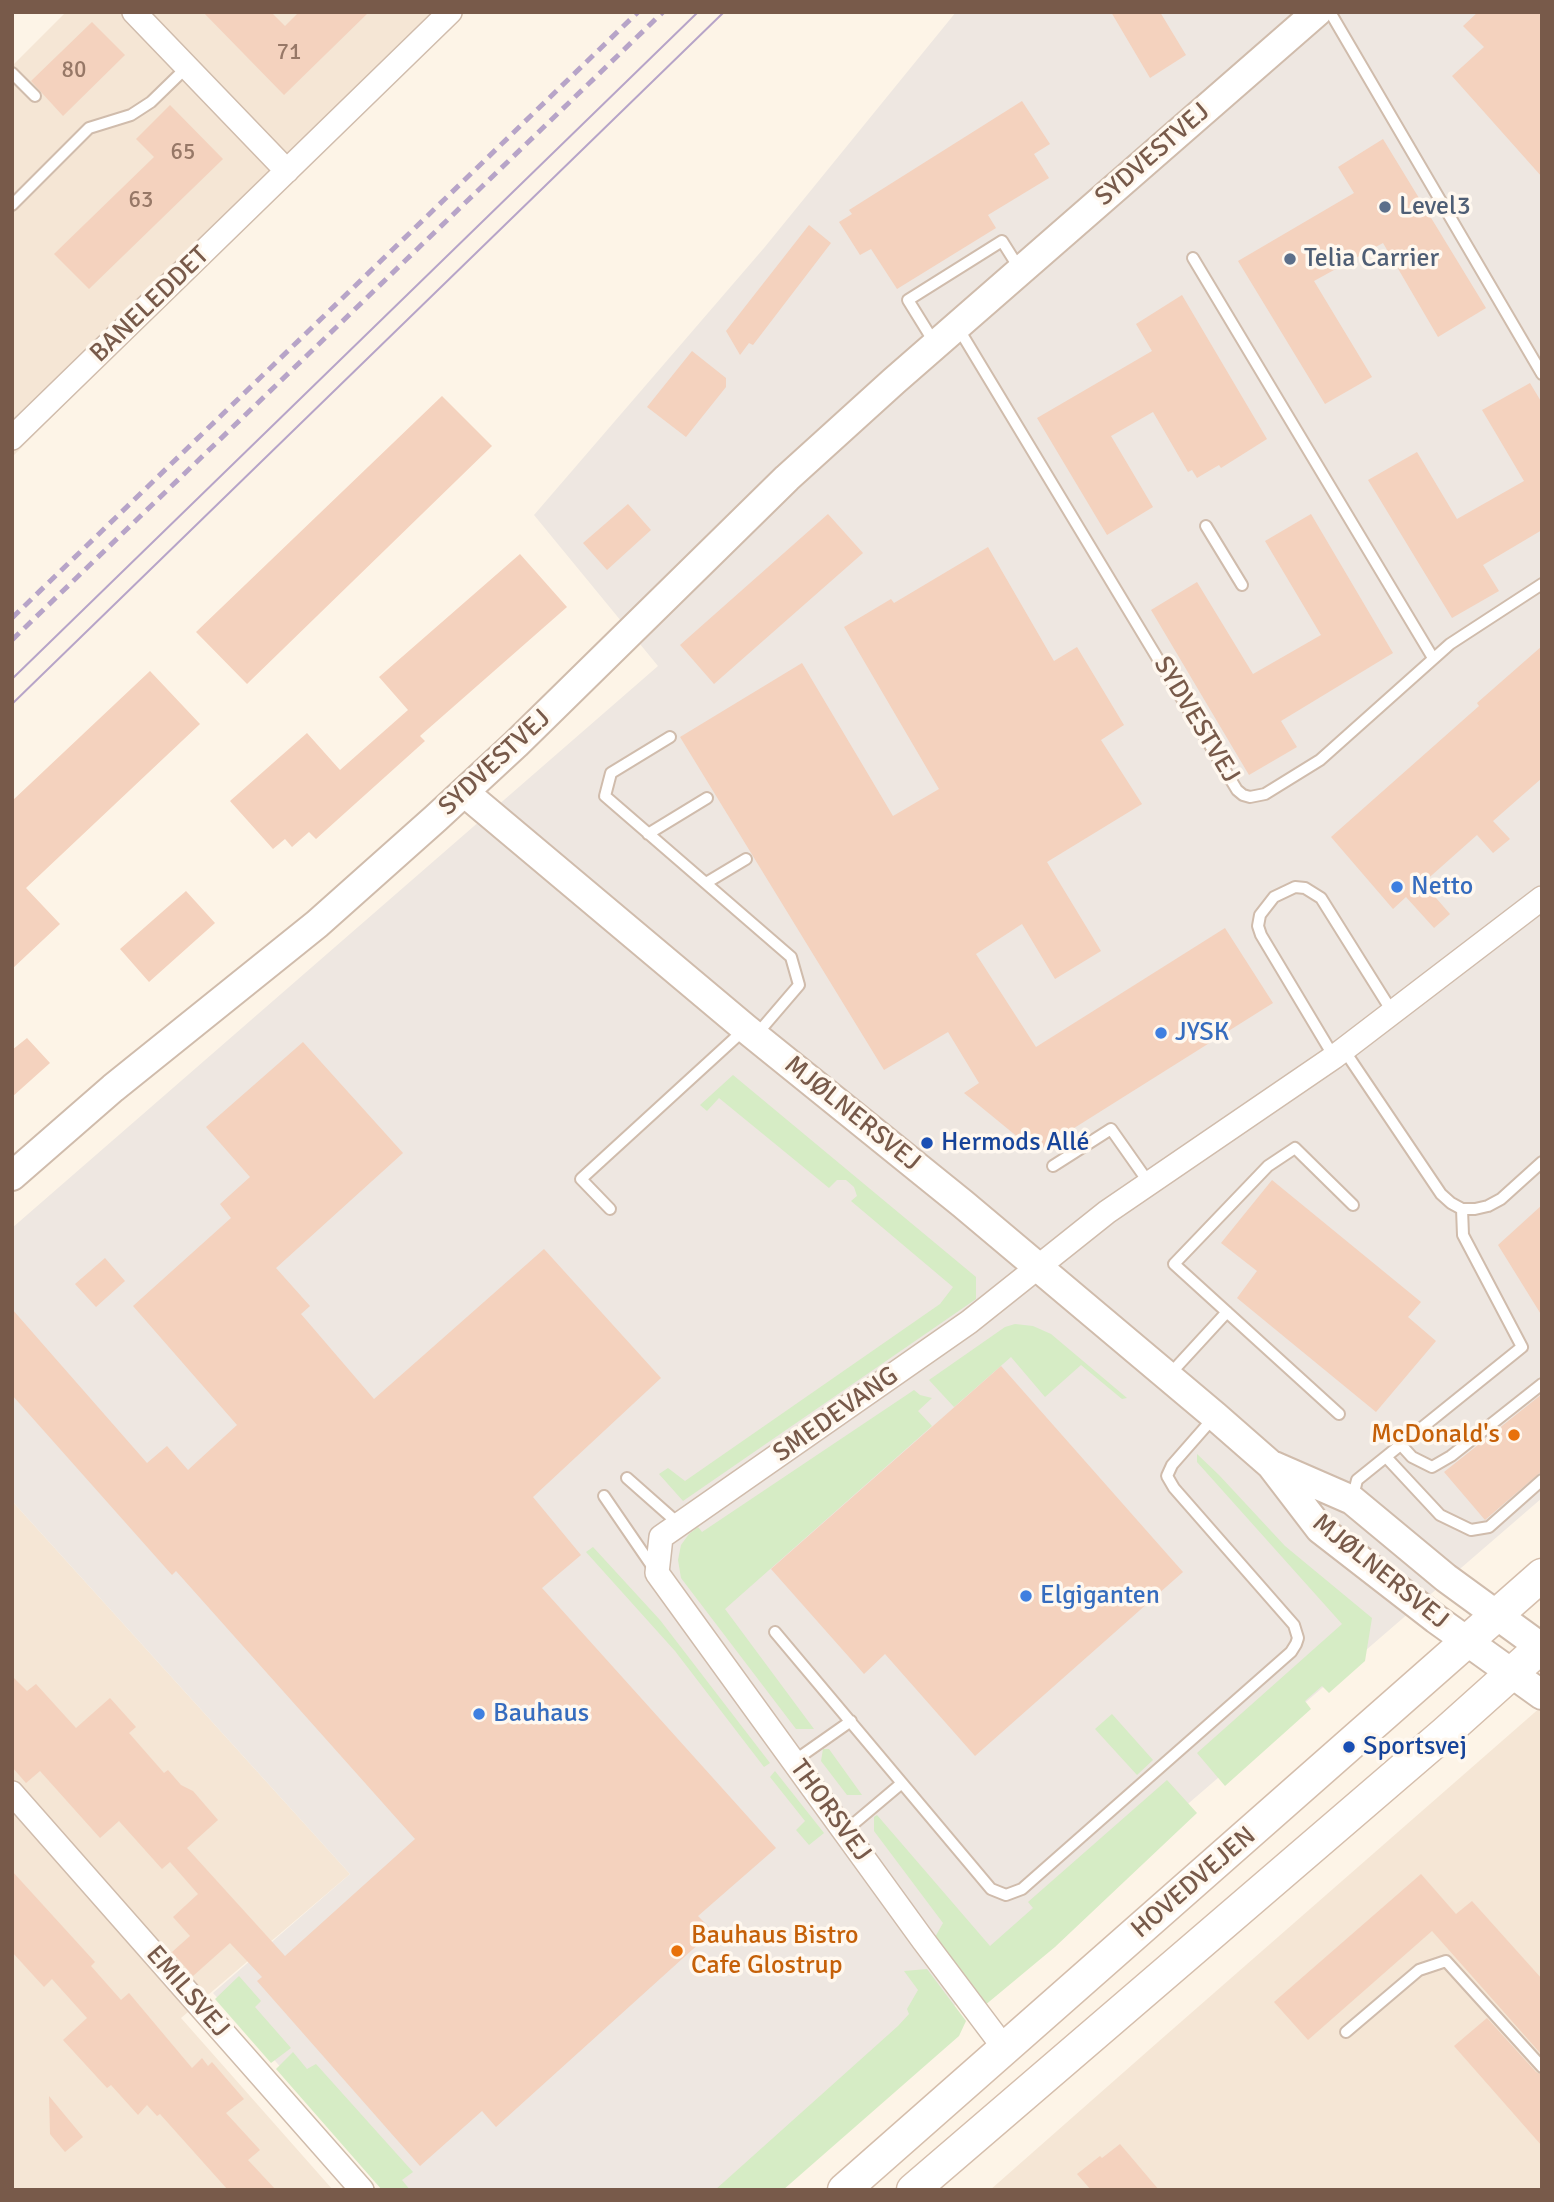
<!DOCTYPE html>
<meta charset="utf-8">
<style>
body{margin:0}
#map{position:relative;width:1554px;height:2202px;overflow:hidden;background:#fdf4e7;font-family:Signika,sans-serif}
canvas{display:block}
.frame{position:absolute;inset:0;border:14px solid #785a4a;pointer-events:none}
</style>
<div id="map">
<canvas width="1554" height="2202"></canvas>
<div class="frame"></div>
</div>
<script>
const g = document.querySelector('canvas').getContext('2d');
g.lineJoin = 'round';
function fillPath(path, color) {
  g.fillStyle = color;
  g.fill(path, 'evenodd');
}
function poly(rows) {
  const path = new Path2D();
  for (const r of rows) {
    path.moveTo(r[0], r[1]);
    for (let i = 2; i < r.length; i += 2) path.lineTo(r[i], r[i + 1]);
  }
  return path;
}
function stroke(path, color, width, dash) {
  g.strokeStyle = color;
  g.lineWidth = width;
  g.lineCap = dash ? 'butt' : 'round';
  g.setLineDash(dash || []);
  g.stroke(path);
}
function drawText(font, color, halo, rows, align = 'center') {
  g.font = font + ' Signika,sans-serif';
  g.lineWidth = 7;
  g.setLineDash([]);
  g.textBaseline = 'middle';
  g.strokeStyle = halo;
  g.fillStyle = color;
  for (const [text, x, y, turn = 0] of rows) {
    g.save();
    g.translate(x, y);
    g.rotate((+turn || 0) * Math.PI / 180);
    g.textAlign = isNaN(turn) ? turn : align;
    if (halo) g.strokeText(text, 0, 0);
    g.fillText(text, 0, 0);
    g.restore();
  }
}
const residential = poly([
 [66,12,458,12,12,457,12,66],
 [12,1501,350,1874,181,2018,333,2190,12,2190],
 [1542,1706,1542,2190,990,2190,1158,2042]
]);
const industrial = poly([
 [956,12,1542,12,1542,1498,741,2190,393,2190,213,1993,350,1874,12,1501,12,1228,658,666,534,515,764,248]
]);
const green = poly([
 [733,1075,976,1277,976,1299,683,1501,659,1474,668,1468,685,1481,940,1304,953,1287,851,1201,857,1196,854,1187,846,1180,837,1180,829,1188,719,1098,707,1111,700,1105],
 [1015,1324,1033,1326,1051,1334,1127,1398,1122,1399,1081,1365,1045,1397,1011,1357,954,1407,929,1380,1005,1327],
 [914,1390,920,1395,932,1398,918,1411,932,1426,725,1609,814,1729,796,1729,681,1578,678,1560,681,1545,689,1534,698,1527,702,1532],
 [1197,1454,1219,1475,1285,1546,1372,1618,1365,1661,1329,1693,1322,1686,1305,1701,1311,1709,1225,1786,1197,1753,1342,1624,1197,1462],
 [593,1547,660,1620,770,1763,764,1767,675,1651,586,1552],
 [1112,1714,1153,1760,1137,1775,1095,1729],
 [823,1749,829,1749,862,1795,847,1795,821,1761],
 [775,1771,824,1833,809,1845,796,1830,805,1821,770,1777],
 [1167,1780,1197,1813,1055,1947,984,2006,934,1939,943,1923,874,1831,874,1817,877,1815,990,1946,1033,1908,1028,1902],
 [927,1969,966,2021,959,2036,783,2190,715,2190,898,2026,909,2014,907,2009,918,1990,904,1971],
 [239,1976,261,2001,255,2007,291,2048,271,2063,215,1999],
 [293,2052,307,2069,316,2064,413,2172,402,2180,410,2190,382,2190,276,2069]
]);
const building = poly([
 [203,12,271,12,285,26,299,12,369,12,284,95],
 [1111,12,1160,12,1186,55,1150,78],
 [1478,12,1542,12,1542,177,1452,76,1484,47,1463,26],
 [92,22,125,55,63,116,31,81],
 [1022,101,1050,144,1034,154,1049,178,988,215,996,228,897,289,871,249,860,255,839,222,852,214,849,210],
 [170,105,223,159,89,289,54,254,154,157,136,139],
 [1383,139,1486,308,1438,337,1383,243,1314,281,1372,377,1325,404,1238,261,1354,193,1338,167],
 [809,225,831,243,753,345,749,343,740,355,726,331],
 [1182,295,1267,439,1221,468,1219,465,1197,478,1192,470,1188,472,1153,412,1111,436,1153,507,1107,535,1037,418,1152,351,1136,324],
 [692,351,726,378,726,387,686,437,647,407],
 [1530,383,1542,403,1542,530,1483,565,1499,591,1452,618,1368,480,1417,452,1457,519,1524,481,1482,410],
 [442,396,492,446,247,684,196,632],
 [628,504,651,530,607,570,583,543],
 [828,514,863,553,714,684,680,645],
 [1311,514,1393,653,1281,721,1297,747,1249,775,1151,610,1197,582,1253,674,1321,635,1265,541],
 [988,547,1054,661,1077,647,1124,725,1101,740,1142,804,1047,862,1101,951,1055,979,1022,924,976,954,1036,1047,1225,928,1273,1003,1036,1152,964,1093,979,1083,948,1032,884,1070,680,737,802,663,893,816,939,789,844,627,891,599,894,603],
 [520,554,567,607,420,736,425,741,316,839,309,832,292,847,285,839,273,849,230,801,307,733,340,770,408,710,379,677],
 [1542,646,1542,778,1493,821,1510,839,1493,853,1477,835,1423,883,1450,914,1434,928,1406,897,1393,909,1331,837,1479,706,1477,703],
 [150,671,200,724,26,888,60,924,12,969,12,801],
 [186,891,215,923,149,982,120,949],
 [27,1038,50,1063,12,1097,12,1050],
 [303,1042,403,1153,276,1268,310,1306,301,1314,374,1399,544,1249,661,1378,533,1497,581,1555,542,1588,776,1848,698,1916,713,1931,496,2127,482,2111,420,2166,257,1981,262,1977,230,1943,193,1976,172,1952,190,1936,173,1917,198,1894,170,1862,162,1869,119,1821,100,1838,40,1771,26,1783,12,1767,12,1676,27,1691,36,1684,76,1728,110,1698,136,1727,129,1733,164,1773,168,1770,181,1785,193,1791,218,1820,187,1848,285,1956,415,1839,176,1571,172,1575,12,1395,12,1309,147,1463,167,1446,188,1470,237,1425,133,1306,231,1218,220,1204,250,1177,206,1127],
 [1272,1180,1421,1302,1408,1317,1436,1341,1376,1412,1237,1298,1257,1271,1221,1243],
 [1542,1205,1542,1316,1498,1245],
 [105,1258,125,1281,96,1307,75,1284],
 [1001,1366,1183,1572,975,1756,885,1654,864,1674,771,1569],
 [1542,1394,1542,1471,1485,1520,1444,1472],
 [12,1871,95,1962,91,1966,121,2000,129,1993,192,2068,202,2058,208,2066,212,2062,244,2099,226,2113,260,2150,248,2160,276,2190,228,2190,160,2114,157,2116,147,2105,138,2115,111,2085,107,2088,63,2040,87,2018,52,1979,44,1987,12,1952],
 [1421,1874,1456,1914,1472,1901,1542,1979,1542,2055,1432,1931,1308,2040,1274,2002],
 [1487,2018,1536,2072,1542,2075,1542,2146,1454,2046],
 [49,2096,83,2137,65,2152,50,2134],
 [1120,2144,1159,2190,1091,2190,1077,2174,1100,2156,1102,2158]
]);
const service = poly([
 [1330,12,1542,374],
 [12,73,35,96],
 [12,205,89,128,131,115,151,102,187,67],
 [1193,258,1433,658],
 [957,326,1237,790,1243,795,1250,797,1265,794,1320,760,1450,644,1542,584],
 [934,342,908,300,1002,241,1019,268],
 [1206,526,1242,585],
 [670,737,611,773,605,796,791,957,799,985,757,1034],
 [648,834,707,798],
 [706,883,746,859],
 [1344,1050,1441,1194,1451,1203,1462,1209,1475,1209,1488,1206,1501,1199,1542,1162],
 [1334,1057,1261,935,1258,926,1260,915,1274,897,1295,887,1305,888,1321,898,1393,1013],
 [1053,1166,1111,1129,1149,1183],
 [610,1209,581,1179,745,1029],
 [1170,1374,1227,1312],
 [1339,1414,1174,1264,1268,1166,1295,1148,1353,1205],
 [1401,1445,1412,1457,1432,1467,1451,1456,1542,1384],
 [1386,1457,1440,1515,1471,1530,1489,1527,1542,1480],
 [627,1478,679,1524],
 [604,1496,654,1569],
 [1352,1500,1357,1480,1522,1347,1463,1235,1462,1209],
 [775,1632,991,1889,1006,1895,1022,1889,1291,1652,1296,1644,1298,1638,1294,1625,1174,1488,1167,1476,1172,1465,1215,1416],
 [794,1761,851,1721],
 [845,1831,902,1783],
 [1346,2032,1419,1970,1446,1961,1542,2067]
]);
const minor = poly([
 [134,12,287,171],
 [12,438,450,12],
 [12,1793,362,2190],
 [1005,2049,923,1940,657,1573,661,1537,969,1322,1107,1212,1334,1057,1542,898]
]);
const tertiary = poly([
 [464,792,745,1028,963,1204,1215,1416,1271,1465,1320,1529,1436,1619,1542,1695],
 [12,1176,113,1088,317,924,436,818,516,744,787,478,894,381,1317,12],
 [1274,1466,1352,1500,1446,1578,1542,1648]
]);
const secondary = poly([
 [844,2190,1542,1575],
 [913,2190,1445,1733,1542,1646]
]);
const tram = poly([
 [12,679,698,12],
 [12,704,724,12]
]);
const rail = poly([
 [12,618,638,12],
 [12,640,663,12]
]);
const markers = [
 [1385,207,7,"#5c6f8a"],
 [1290,259,7,"#5c6f8a"],
 [1397,887,7,"#3f7fe0"],
 [1161,1033,7,"#3f7fe0"],
 [927,1143,7,"#1a4fb4"],
 [1514,1435,7,"#e8710a"],
 [1026,1596,7,"#3f7fe0"],
 [479,1714,7,"#3f7fe0"],
 [1349,1747,7,"#1a4fb4"],
 [677,1951,7,"#e8710a"]
];
const numberNames = [
 ["71",289,53],
 ["80",74,71],
 ["65",183,153],
 ["63",141,201]
];
const streetNames = [
 ["SYDVESTVEJ",1153,155,-41],
 ["BANELEDDET",150,305,-44],
 ["SYDVESTVEJ",1196,720,59],
 ["SYDVESTVEJ",495,763,-43],
 ["MJØLNERSVEJ",852,1114,39],
 ["SMEDEVANG",836,1415,-35],
 ["MJØLNERSVEJ",1380,1572,39],
 ["THORSVEJ",830,1811,54],
 ["HOVEDVEJEN",1194,1883,-41],
 ["EMILSVEJ",187,1992,49]
];
const serviceNames = [
 ["Level3",1399,207],
 ["Telia Carrier",1304,259]
];
const shopNames = [
 ["Netto",1411,887],
 ["JYSK",1175,1033],
 ["Elgiganten",1040,1596],
 ["Bauhaus",493,1714]
];
const transitNames = [
 ["Hermods Allé",941,1143],
 ["Sportsvej",1363,1747]
];
const foodNames = [
 ["McDonald's",1500,1435],
 ["Bauhaus Bistro",691,1936,"left"],
 ["Cafe Glostrup",691,1966,"left"]
];
fillPath(residential, '#f5e6d5');
fillPath(industrial, '#eee7e1');
fillPath(green, '#d6ecc5');
fillPath(building, '#f4d2be');
stroke(service, '#d0bcac', 14);
stroke(minor, '#d0bcac', 26);
stroke(tertiary, '#d0bcac', 32);
stroke(secondary, '#d5beac', 35);
stroke(service, '#fff', 10);
stroke(minor, '#fff', 23);
stroke(tertiary, '#fff', 28);
stroke(secondary, '#fff', 32);
stroke(tram, '#b7a4c8', 2);
stroke(rail, '#b7a4c8', 5, [10, 7]);
for (const [x, y, r, color] of markers) {
  const dot = new Path2D();
  dot.arc(x, y, r, 0, 2 * Math.PI);
  g.fillStyle = color;
  g.fill(dot);
  stroke(dot, '#fff8ef', 2.5);
}
drawText('23px', '#977867', null, numberNames);
drawText('26px', '#785a4a', '#fff8ef', streetNames);
drawText('26px', '#4e5e75', '#fff8ef', serviceNames, 'left');
drawText('26px', '#366cbe', '#fff8ef', shopNames, 'left');
drawText('26px', '#164399', '#fff8ef', transitNames, 'left');
drawText('26px', '#c56008', '#fff8ef', foodNames, 'right');
</script>
